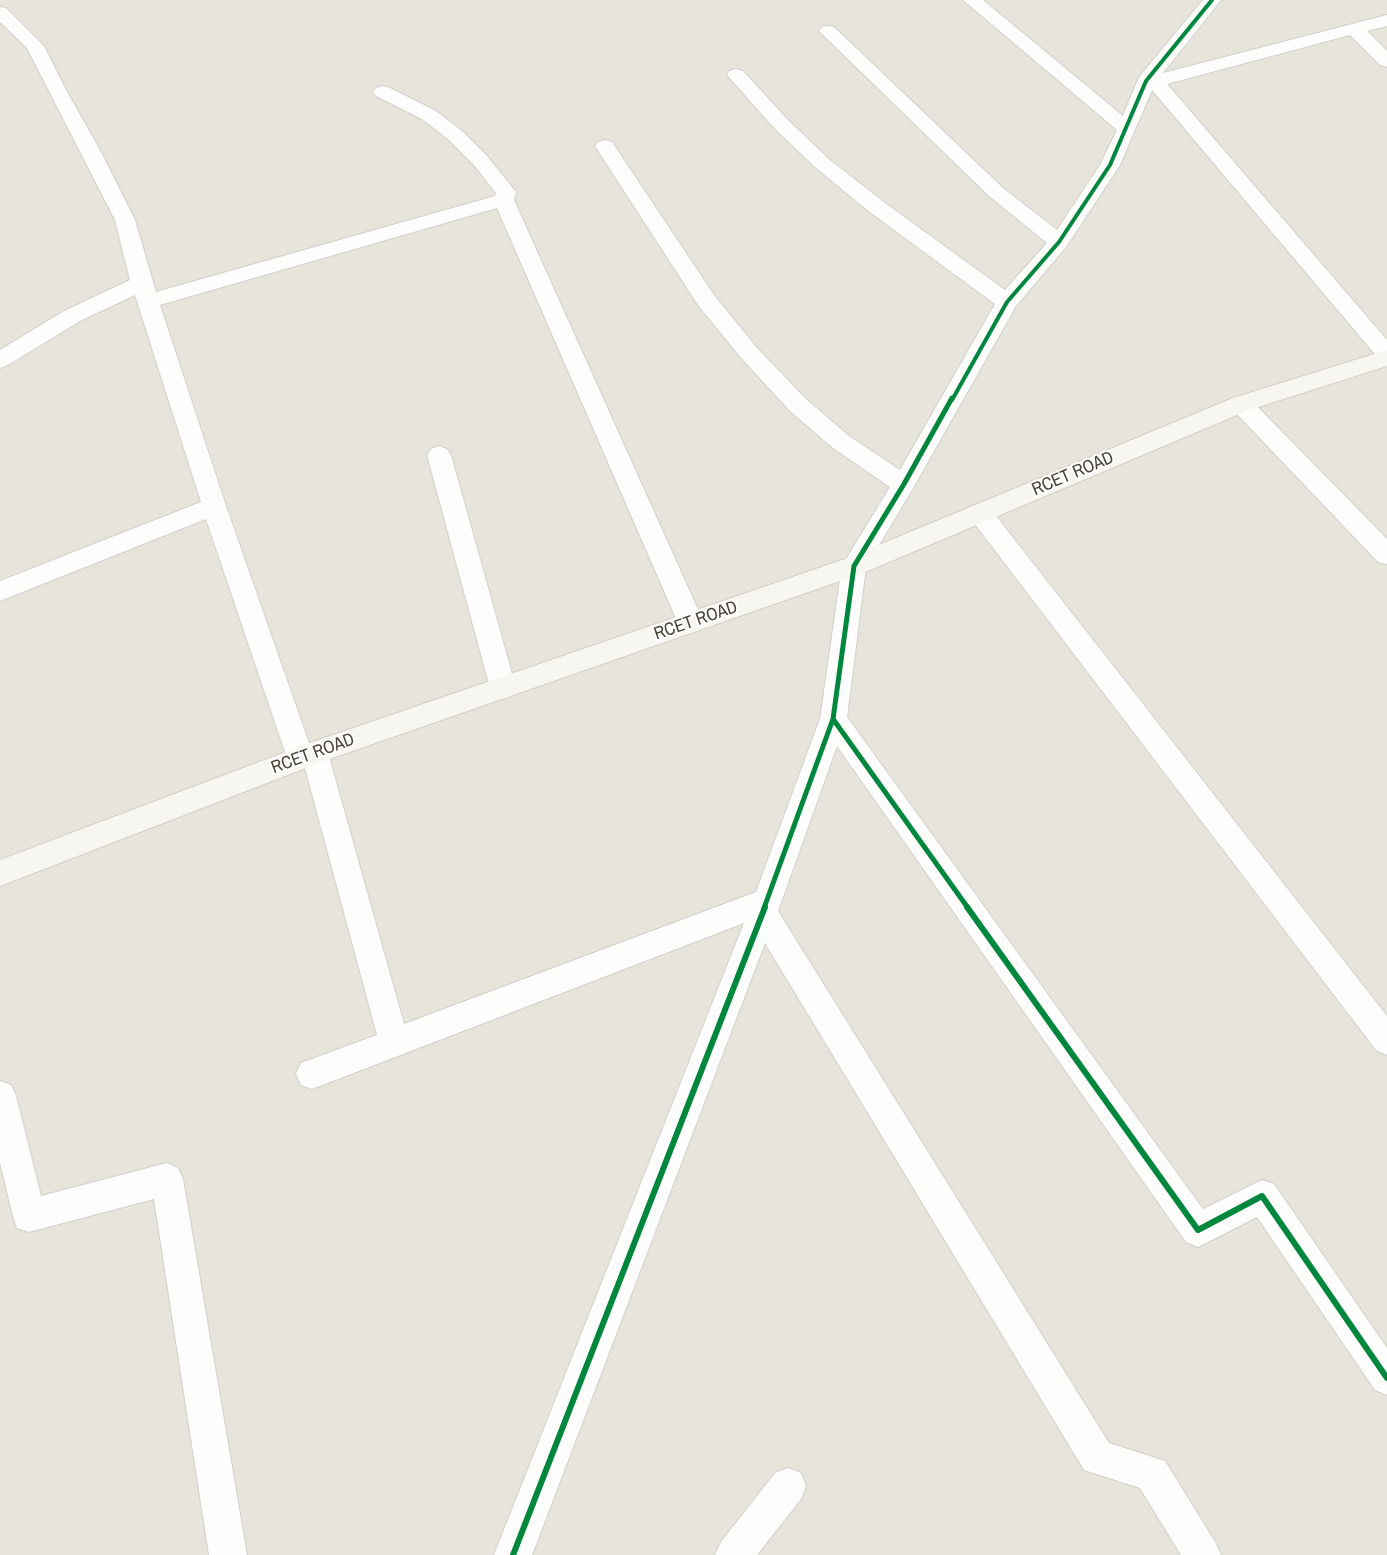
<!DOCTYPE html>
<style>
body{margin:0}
canvas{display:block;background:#f4f2ee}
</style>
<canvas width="1387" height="1555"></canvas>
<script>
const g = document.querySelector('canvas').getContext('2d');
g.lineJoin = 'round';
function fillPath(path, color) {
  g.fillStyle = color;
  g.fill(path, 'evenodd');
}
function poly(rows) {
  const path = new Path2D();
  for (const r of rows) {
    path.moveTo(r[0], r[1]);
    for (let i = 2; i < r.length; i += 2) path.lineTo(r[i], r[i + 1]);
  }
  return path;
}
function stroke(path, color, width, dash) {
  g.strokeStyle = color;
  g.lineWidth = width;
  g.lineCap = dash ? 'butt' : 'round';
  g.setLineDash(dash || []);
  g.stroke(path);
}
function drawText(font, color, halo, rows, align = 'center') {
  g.font = font + ' "Archivo Narrow",sans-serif';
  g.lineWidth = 4;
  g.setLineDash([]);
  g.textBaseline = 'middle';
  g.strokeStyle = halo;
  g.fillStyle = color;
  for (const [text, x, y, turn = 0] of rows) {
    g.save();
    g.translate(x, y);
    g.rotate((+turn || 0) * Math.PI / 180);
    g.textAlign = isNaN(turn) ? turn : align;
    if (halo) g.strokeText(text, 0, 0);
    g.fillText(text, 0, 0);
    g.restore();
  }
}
const residential = poly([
 [0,0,1387,0,1387,1555,0,1555]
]);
const minor = poly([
 [963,0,983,0,1123,116,1139,77,1203,0,1221,0,1163,73,1387,15,1387,26,1367,31,1387,51,1387,67,1380,65,1350,35,1167,84,1387,340,1387,362,1379,359,1152,90,1120,165,1066,247,1016,306,912,490,866,567,847,717,1203,1209,1262,1180,1274,1184,1387,1348,1387,1395,1375,1390,1257,1217,1198,1247,1186,1242,837,746,778,911,1109,1443,1165,1461,1215,1542,1221,1555,1181,1555,1140,1488,1084,1470,765,943,532,1555,494,1555,744,923,312,1089,301,1085,296,1074,301,1063,377,1035,305,768,301,769,291,766,287,758,206,519,0,601,0,581,201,502,135,295,80,321,8,365,0,368,0,350,64,311,130,280,115,220,27,48,0,22,0,7,6,8,44,46,65,88,102,154,135,220,156,292,495,196,496,193,473,164,448,139,422,119,376,96,373,92,376,88,383,86,390,88,436,111,462,131,487,156,516,192,514,200,704,623,700,630,691,633,682,630,678,623,497,208,160,305,226,506,309,743,314,742,324,745,328,753,404,1024,756,892,820,719,842,566,890,487,833,448,790,411,742,359,698,305,595,146,598,142,605,140,612,142,714,295,758,349,806,399,849,436,900,470,995,304,871,213,816,168,775,129,727,75,729,71,736,69,743,71,789,121,830,160,885,203,1005,290,1047,243,989,196,819,31,822,27,828,26,834,27,1003,188,1057,230,1100,165,1117,130,963,0],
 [1241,396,1249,398,1387,539,1387,564,1378,562,1233,410,1230,404,1233,398,1241,396],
 [439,446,447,449,451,455,516,688,512,696,503,699,494,696,490,688,427,455,431,449,439,446],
 [980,504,989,507,1387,1016,1387,1055,1376,1050,971,519,968,513,971,507,980,504],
 [0,1081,11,1085,16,1096,41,1196,167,1163,178,1168,183,1179,247,1555,209,1555,154,1199,29,1232,17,1228,13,1216,0,1163,0,1081],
 [788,1468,801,1473,806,1486,801,1499,757,1555,715,1555,721,1542,775,1473,788,1468]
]);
const secondary = poly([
 [1387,350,1387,366,1249,410,863,573,324,761,0,886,0,860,304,745,845,559,1233,398,1387,350]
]);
const cyclewayFar2 = poly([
 [952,400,1007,302,1059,242,1110,165,1146,81,1212,0]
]);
const cyclewayFar1 = poly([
 [833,719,968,908],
 [764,908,833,719,854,566,904,484,952,398]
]);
const cycleway = poly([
 [967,907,1198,1230,1262,1196,1387,1378],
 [513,1555,765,907]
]);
const streetNames = [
 ["RCET ROAD",1073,474,-23],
 ["RCET ROAD",696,621,-19],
 ["RCET ROAD",313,754,-20]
];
fillPath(residential, '#e7e4dc');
stroke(minor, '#d2d0cb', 2);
stroke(secondary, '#d3cfc5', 2);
fillPath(minor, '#fdfdfc');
fillPath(secondary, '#f7f6f1');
stroke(cyclewayFar2, '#00873e', 4);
stroke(cyclewayFar1, '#00873e', 5);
stroke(cycleway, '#00873e', 6);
drawText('18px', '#4b4439', '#fff', streetNames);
</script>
